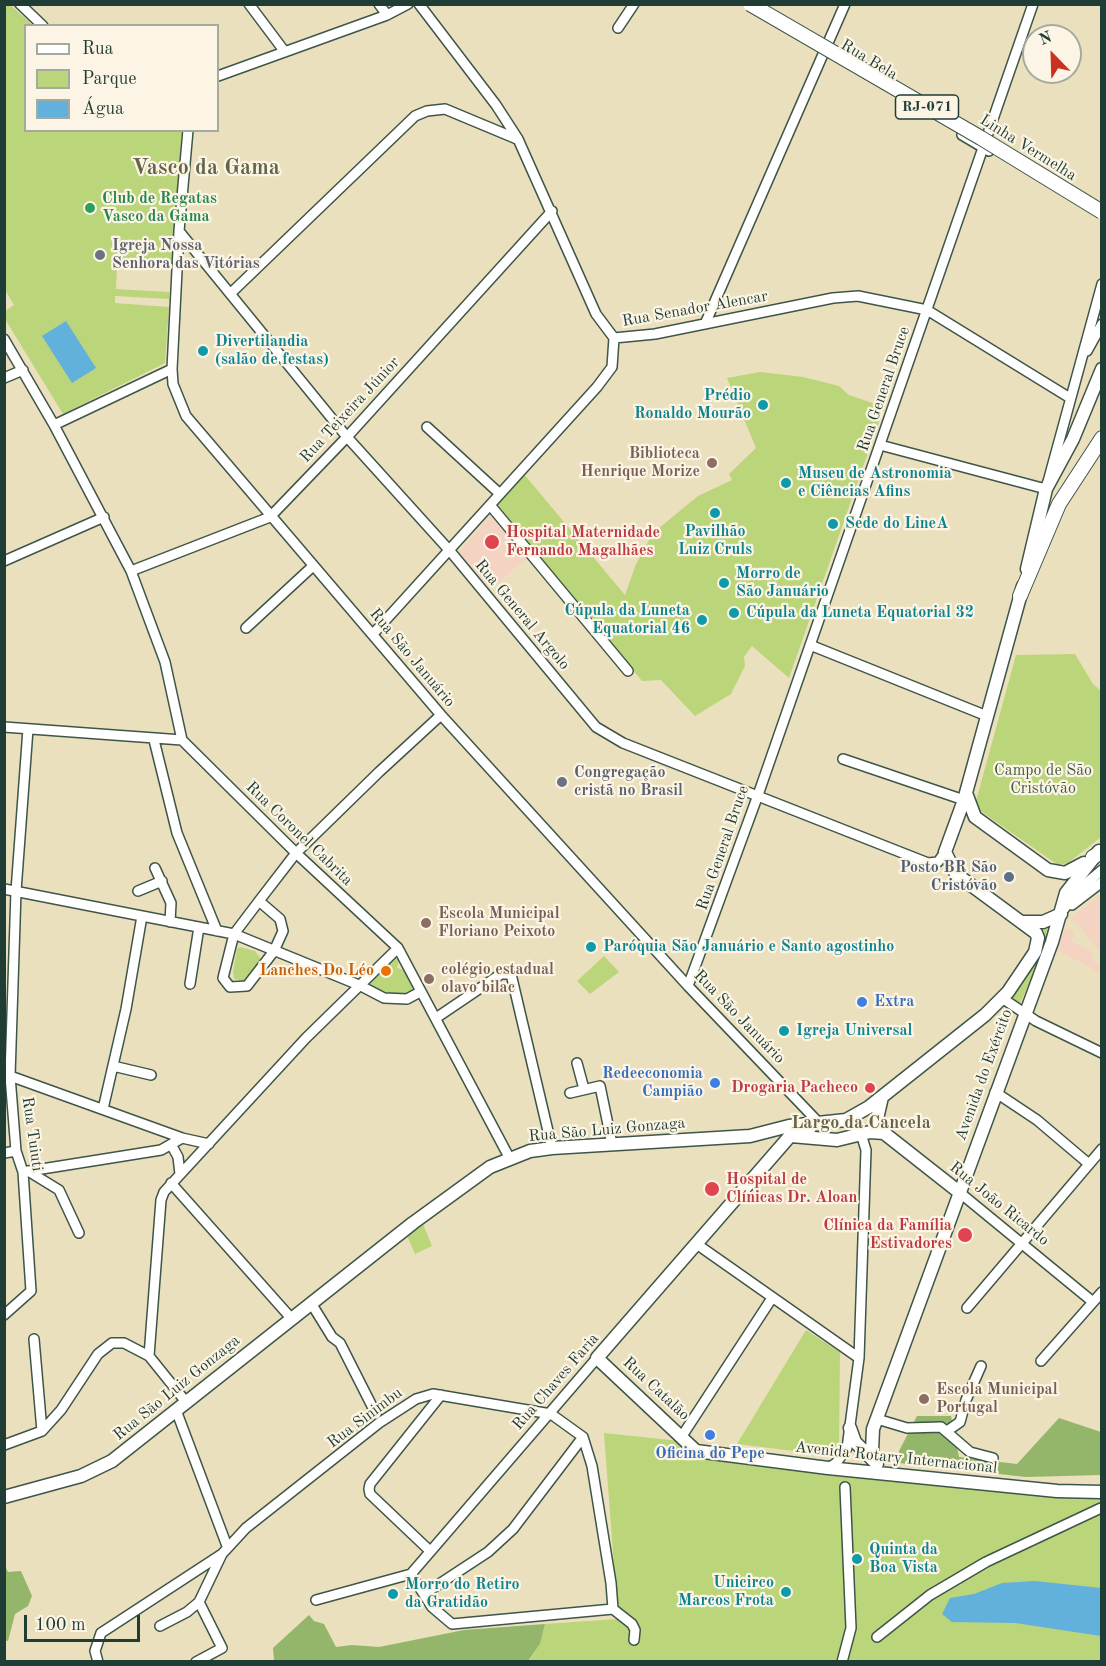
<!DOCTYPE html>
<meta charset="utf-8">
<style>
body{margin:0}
#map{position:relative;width:1106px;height:1666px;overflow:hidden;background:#ebe0bd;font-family:"Old Standard TT",serif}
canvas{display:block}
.frame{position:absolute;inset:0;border:6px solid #1f3d34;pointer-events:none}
.legend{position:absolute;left:24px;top:24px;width:195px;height:108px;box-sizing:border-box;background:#fcf5e5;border:2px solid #a4ab9e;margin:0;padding:8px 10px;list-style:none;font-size:18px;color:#1f3d34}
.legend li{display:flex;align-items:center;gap:12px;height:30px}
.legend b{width:30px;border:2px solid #a4ab9e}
.north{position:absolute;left:1022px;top:24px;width:60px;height:60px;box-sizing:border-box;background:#fcf5e5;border:2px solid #a4ab9e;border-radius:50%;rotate:337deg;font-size:16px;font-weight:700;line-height:24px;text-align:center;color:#1f3d34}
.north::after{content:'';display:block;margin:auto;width:21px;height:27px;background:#c8321e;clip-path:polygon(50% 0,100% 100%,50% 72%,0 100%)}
.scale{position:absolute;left:24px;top:1615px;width:116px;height:27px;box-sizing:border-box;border:3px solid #1f3d34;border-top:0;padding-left:8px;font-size:18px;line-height:21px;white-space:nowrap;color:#1f3d34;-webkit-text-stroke:4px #fcf5e5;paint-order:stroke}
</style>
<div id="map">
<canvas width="1106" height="1666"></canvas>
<div class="frame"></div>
<ul class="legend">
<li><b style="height:8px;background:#fff"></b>Rua</li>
<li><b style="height:16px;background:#bbd57a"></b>Parque</li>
<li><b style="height:16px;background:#61b1dc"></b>Água</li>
</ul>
<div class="north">N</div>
<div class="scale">100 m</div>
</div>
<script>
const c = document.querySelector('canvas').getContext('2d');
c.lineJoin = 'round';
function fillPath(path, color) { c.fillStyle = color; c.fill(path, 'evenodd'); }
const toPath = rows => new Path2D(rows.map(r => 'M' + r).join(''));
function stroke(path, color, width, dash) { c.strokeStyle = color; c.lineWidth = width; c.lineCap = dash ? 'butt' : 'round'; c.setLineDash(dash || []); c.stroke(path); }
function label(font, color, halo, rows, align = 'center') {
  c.font = font + ' "Old Standard TT",serif'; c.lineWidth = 4.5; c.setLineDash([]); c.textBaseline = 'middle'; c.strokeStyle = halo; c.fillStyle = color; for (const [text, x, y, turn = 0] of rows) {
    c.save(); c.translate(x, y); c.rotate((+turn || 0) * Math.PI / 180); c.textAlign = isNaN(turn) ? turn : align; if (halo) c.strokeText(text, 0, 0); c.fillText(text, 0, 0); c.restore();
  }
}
fillPath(toPath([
 [492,514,529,557,490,589,459,552],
 [1101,895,1101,952,1071,917],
 [1066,928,1075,932,1071,941,1091,950,1093,954,1091,960,1101,964,1101,974,1056,949]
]), '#f5d3c2');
fillPath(toPath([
 [9,4,33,25,26,26,26,130,182,131,171,269,117,267,116,289,169,292,169,299,115,296,115,303,169,307,165,363,63,414,5,319,5,311,14,305,5,290,4,5],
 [760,372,803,377,839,386,849,395,884,407,789,678,752,646,744,657,745,666,731,694,695,716,661,680,642,681,495,503,523,473,625,595,636,564,653,533,698,496,732,480,729,474,756,448,727,378],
 [1075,654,1093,684,1101,691,1101,837,1068,863,1058,865,979,810,976,801,1016,655],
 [1051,923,1045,946,1019,1006,1011,999,1043,946,1044,925],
 [240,947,255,951,261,959,250,978,245,981,234,979,233,972,237,949],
 [604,956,619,972,590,994,577,981],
 [394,958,399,960,397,968,405,970,411,979,413,992,398,997,375,992,370,983],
 [423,1224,432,1246,415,1254,405,1231],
 [806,1330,840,1352,839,1450,826,1455,737,1444],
 [604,1433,680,1441,690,1451,870,1477,1080,1499,1101,1498,1101,1661,528,1662,540,1644,545,1624,618,1619]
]), '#bbd57a');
fillPath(toPath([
 [917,1416,951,1416,959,1457,1017,1464,1059,1418,1101,1432,1101,1475,1026,1477,899,1463,899,1451],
 [4,1564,8,1572,21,1571,32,1596,28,1606,15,1614,8,1641,4,1640],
 [309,1615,314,1621,324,1624,336,1647,352,1645,379,1647,464,1630,545,1624,540,1644,528,1661,274,1661,273,1648]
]), '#94b66a');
fillPath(toPath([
 [66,321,96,368,72,383,42,336],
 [1035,1581,1101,1588,1101,1636,1015,1623,952,1622,942,1614,950,1598,974,1594,1002,1583]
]), '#61b1dc');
const minor = toPath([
 [20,4,43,26],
 [249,4,285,52],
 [379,4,387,15],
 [419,4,496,105,518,139,596,314,614,338],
 [618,28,634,4],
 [218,76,387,15,408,4],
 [188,130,179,231,172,369,173,384,186,416,441,715,688,986,820,1124],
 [962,135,989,151],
 [179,231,347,437,450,551,596,727,623,743,928,863,938,862,945,852],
 [231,293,415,116,427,111,445,109,517,139],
 [705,324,845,4],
 [614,338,655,334,833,298,858,296,927,310,1070,398],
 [4,339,54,425,131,571,165,662,182,740],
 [1087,351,1102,324],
 [4,378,23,370],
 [54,425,172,369],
 [427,427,500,494],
 [880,445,1046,489,1102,284],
 [490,505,628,671],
 [4,561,104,517],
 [131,571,270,517,347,437,552,211],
 [246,628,313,566],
 [373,634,597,387,612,367,614,338],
 [810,645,987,716],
 [4,727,182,740],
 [154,740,177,833,217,931],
 [182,740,296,853,398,948,510,1159],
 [843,759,964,800],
 [155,868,171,903,170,922],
 [4,889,234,934,359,985,384,998,407,999,420,992],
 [138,891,162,881],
 [259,901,280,919,283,931,274,951,247,986,230,987,223,978,234,934,259,901,296,853,379,772,441,715],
 [1072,905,1102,882],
 [1064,909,1078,890,1102,870],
 [190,984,199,927],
 [688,986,758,795,1033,4],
 [1002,998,1036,1021,1102,1053],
 [436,1018,501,974,511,974,552,1148],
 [577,1063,584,1089],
 [113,1066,151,1075],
 [10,1076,182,1138,209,1144],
 [995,1092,1037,1120,1089,1164],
 [570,1093,600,1086,612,1144],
 [103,1109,126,1009,142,916],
 [172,1146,178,1157,180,1174],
 [4,1153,16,1151],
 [28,1171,59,1190,79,1233],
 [23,1172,161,1150,182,1138],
 [171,1183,291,1318],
 [959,1192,1093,1302],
 [698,1245,859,1358],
 [311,1303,332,1337,340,1343,376,1414],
 [967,1308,1102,1149],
 [4,1315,31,1291,23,1172,16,1151,10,1076,16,891,28,729],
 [34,1339,42,1431],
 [1041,1361,1102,1292],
 [186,1402,149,1356,161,1200,164,1192,306,1038,398,948],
 [176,1410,227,1546],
 [877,1419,907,1428,941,1427,970,1452,993,1458],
 [947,1431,960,1422,966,1400,981,1366],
 [682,1436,772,1298],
 [4,1445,42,1431,61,1410,98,1354,112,1343,124,1343,149,1356],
 [828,1468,836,1463,847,1448,859,1358,866,1150,861,1134,846,1120],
 [430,1551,370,1494,369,1489,370,1484,441,1395],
 [411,1574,432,1607,452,1624,613,1609],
 [424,1594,488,1552,513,1529,583,1437],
 [316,1600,411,1574,597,1358],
 [613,1609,632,1624,635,1630,634,1640],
 [160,1626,187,1612,199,1602,222,1554,246,1528,379,1423,416,1399,433,1394,551,1414,583,1437,592,1466,611,1583,613,1609],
 [877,1637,930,1595,986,1562,1101,1508],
 [98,1662,95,1651,101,1633,222,1554],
 [196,1662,222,1648,199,1602],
 [842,1662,851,1628,845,1487]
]);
const major = toPath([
 [1027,569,1046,489,1073,439,1102,369],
 [966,793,975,817,1048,870,1065,873,1084,863],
 [1022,922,1043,922,1061,914],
 [882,1097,877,1119,884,1133,959,1192],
 [810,1128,790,1136,597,1358,696,1451,828,1468,1057,1491,1102,1492],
 [791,1136,837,1140,870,1132,884,1133],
 [850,1428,855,1442,877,1464],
 [876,1464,872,1451,873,1429,1052,942,1066,893,1099,851],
 [4,1497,81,1476,112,1461,413,1223,490,1167,530,1151,552,1148,750,1136,789,1126,846,1120,869,1107,985,1015,1008,992,1035,952,1038,938,1036,933,956,874,945,852,964,800,1023,586]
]);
const highway = toPath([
 [1020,596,1059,504,1102,438],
 [1093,857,1102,852]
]);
stroke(minor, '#3e5549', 12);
stroke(major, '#3e5549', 15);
stroke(highway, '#3e5549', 16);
stroke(minor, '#fff', 9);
stroke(major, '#fff', 12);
stroke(highway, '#fff', 14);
const highwayBridge = toPath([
 [750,4,981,138,1102,212]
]);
stroke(highwayBridge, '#3e5549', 16, []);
stroke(highwayBridge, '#fff', 14);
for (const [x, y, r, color] of [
 [90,208,6,"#2e9e5b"],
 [100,255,6,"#6b7280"],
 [203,351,6,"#0f9aa8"],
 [763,405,6,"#0f9aa8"],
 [712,463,6,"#8d6e63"],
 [786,483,6,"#0f9aa8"],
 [715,513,6,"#0f9aa8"],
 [833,524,6,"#0f9aa8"],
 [492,542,8,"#e0444e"],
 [724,583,6,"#0f9aa8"],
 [734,613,6,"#0f9aa8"],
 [702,620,6,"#0f9aa8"],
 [562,782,6,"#6b7280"],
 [1009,877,6,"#5c6f8a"],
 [426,923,6,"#8d6e63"],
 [591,947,6,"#0f9aa8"],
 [386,971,6,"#e8710a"],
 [429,979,6,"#8d6e63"],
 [862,1002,6,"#3f7fe0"],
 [784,1031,6,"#0f9aa8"],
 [715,1083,6,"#3f7fe0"],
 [870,1088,6,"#e0444e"],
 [712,1189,8,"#e0444e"],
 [965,1235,8,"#e0444e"],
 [924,1399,6,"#8d6e63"],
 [710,1435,6,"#3f7fe0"],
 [857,1559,6,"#0f9aa8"],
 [786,1592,6,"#0f9aa8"],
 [393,1594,6,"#0f9aa8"]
]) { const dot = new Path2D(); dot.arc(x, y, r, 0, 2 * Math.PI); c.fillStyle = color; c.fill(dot); stroke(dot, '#fcf5e5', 2); }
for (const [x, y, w] of [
 [927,107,63]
]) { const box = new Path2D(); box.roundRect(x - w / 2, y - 12, w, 24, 4.5); c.fillStyle = '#fcf5e5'; c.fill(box); stroke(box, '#1f3d34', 1.5); }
label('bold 15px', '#1f3d34', null, [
 ["RJ-071",927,107]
]);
label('16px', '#1f3d34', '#fcf5e5', [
 ["Rua Bela",869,60,31],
 ["Linha Vermelha",1028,148,32],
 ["Rua Senador Alencar",695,309,-10],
 ["Rua General Bruce",884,389,-71],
 ["Rua Teixeira Júnior",350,410,-47],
 ["Rua General Argolo",522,615,50],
 ["Rua São Januário",412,658,50],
 ["Rua Coronel Cabrita",299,834,44],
 ["Rua General Bruce",723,848,-71],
 ["Rua São Januário",739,1017,46],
 ["Avenida do Exército",984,1075,-70],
 ["Rua São Luiz Gonzaga",607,1130,-5],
 ["Rua Tuiuti",32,1134,82],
 ["Rua João Ricardo",999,1204,39],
 ["Rua Chaves Faria",556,1382,-49],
 ["Rua São Luiz Gonzaga",177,1388,-39],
 ["Rua Catalão",656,1389,43],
 ["Rua Sinimbu",365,1418,-37],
 ["Avenida Rotary Internacional",896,1458,6]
]);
label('bold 16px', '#27864d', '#fcf5e5', [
 ["Club de Regatas",102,199],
 ["Vasco da Gama",102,217]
], 'left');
label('bold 16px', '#5b616d', '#fcf5e5', [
 ["Igreja Nossa",112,246],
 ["Senhora das Vitórias",112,264],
 ["Congregação",574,773],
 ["cristã no Brasil",574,791]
], 'left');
label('bold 16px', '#0d838f', '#fcf5e5', [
 ["Divertilandia",215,342],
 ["(salão de festas)",215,360],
 ["Prédio",751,396,"right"],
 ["Ronaldo Mourão",751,414,"right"],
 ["Museu de Astronomia",798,474],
 ["e Ciências Afins",798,492],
 ["Sede do LineA",845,524],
 ["Pavilhão",715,532,"center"],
 ["Luiz Cruls",715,550,"center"],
 ["Morro de",736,574],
 ["São Januário",736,592],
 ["Cúpula da Luneta",690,611,"right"],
 ["Equatorial 46",690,629,"right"],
 ["Cúpula da Luneta Equatorial 32",746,613],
 ["Paróquia São Januário e Santo agostinho",603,947],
 ["Igreja Universal",796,1031],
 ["Quinta da",869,1550],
 ["Boa Vista",869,1568],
 ["Unicirco",774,1583,"right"],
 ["Marcos Frota",774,1601,"right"],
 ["Morro do Retiro",405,1585],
 ["da Gratidão",405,1603]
], 'left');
label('bold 16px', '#785e54', '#fcf5e5', [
 ["Biblioteca",700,454,"right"],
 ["Henrique Morize",700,472,"right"],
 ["Escola Municipal",438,914],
 ["Floriano Peixoto",438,932],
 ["colégio estadual",441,970],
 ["olavo bilac",441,988],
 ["Escola Municipal",936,1390],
 ["Portugal",936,1408]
], 'left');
label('bold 16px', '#be3a42', '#fcf5e5', [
 ["Hospital Maternidade",506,533],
 ["Fernando Magalhães",506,551],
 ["Drogaria Pacheco",858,1088,"right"],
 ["Hospital de",726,1180],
 ["Clínicas Dr. Aloan",726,1198],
 ["Clínica da Família",952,1226,"right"],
 ["Estivadores",952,1244,"right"]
], 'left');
label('16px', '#3e5b42', '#fcf5e5', [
 ["Campo de São",1043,771],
 ["Cristóvão",1043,789]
]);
label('bold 16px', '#4e5e75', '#fcf5e5', [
 ["Posto BR São",997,868],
 ["Cristóvão",997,886]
], 'right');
label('bold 16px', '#c56008', '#fcf5e5', [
 ["Lanches Do Léo",374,971]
], 'right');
label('bold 16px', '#366cbe', '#fcf5e5', [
 ["Extra",874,1002],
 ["Redeeconomia",703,1074,"right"],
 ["Campião",703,1092,"right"],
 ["Oficina do Pepe",710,1454,"center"]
], 'left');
label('bold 18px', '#636549', '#fcf5e5', [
 ["Largo da Cancela",861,1123]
]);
label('bold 22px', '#636549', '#fcf5e5', [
 ["Vasco da Gama",206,168]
]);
</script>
